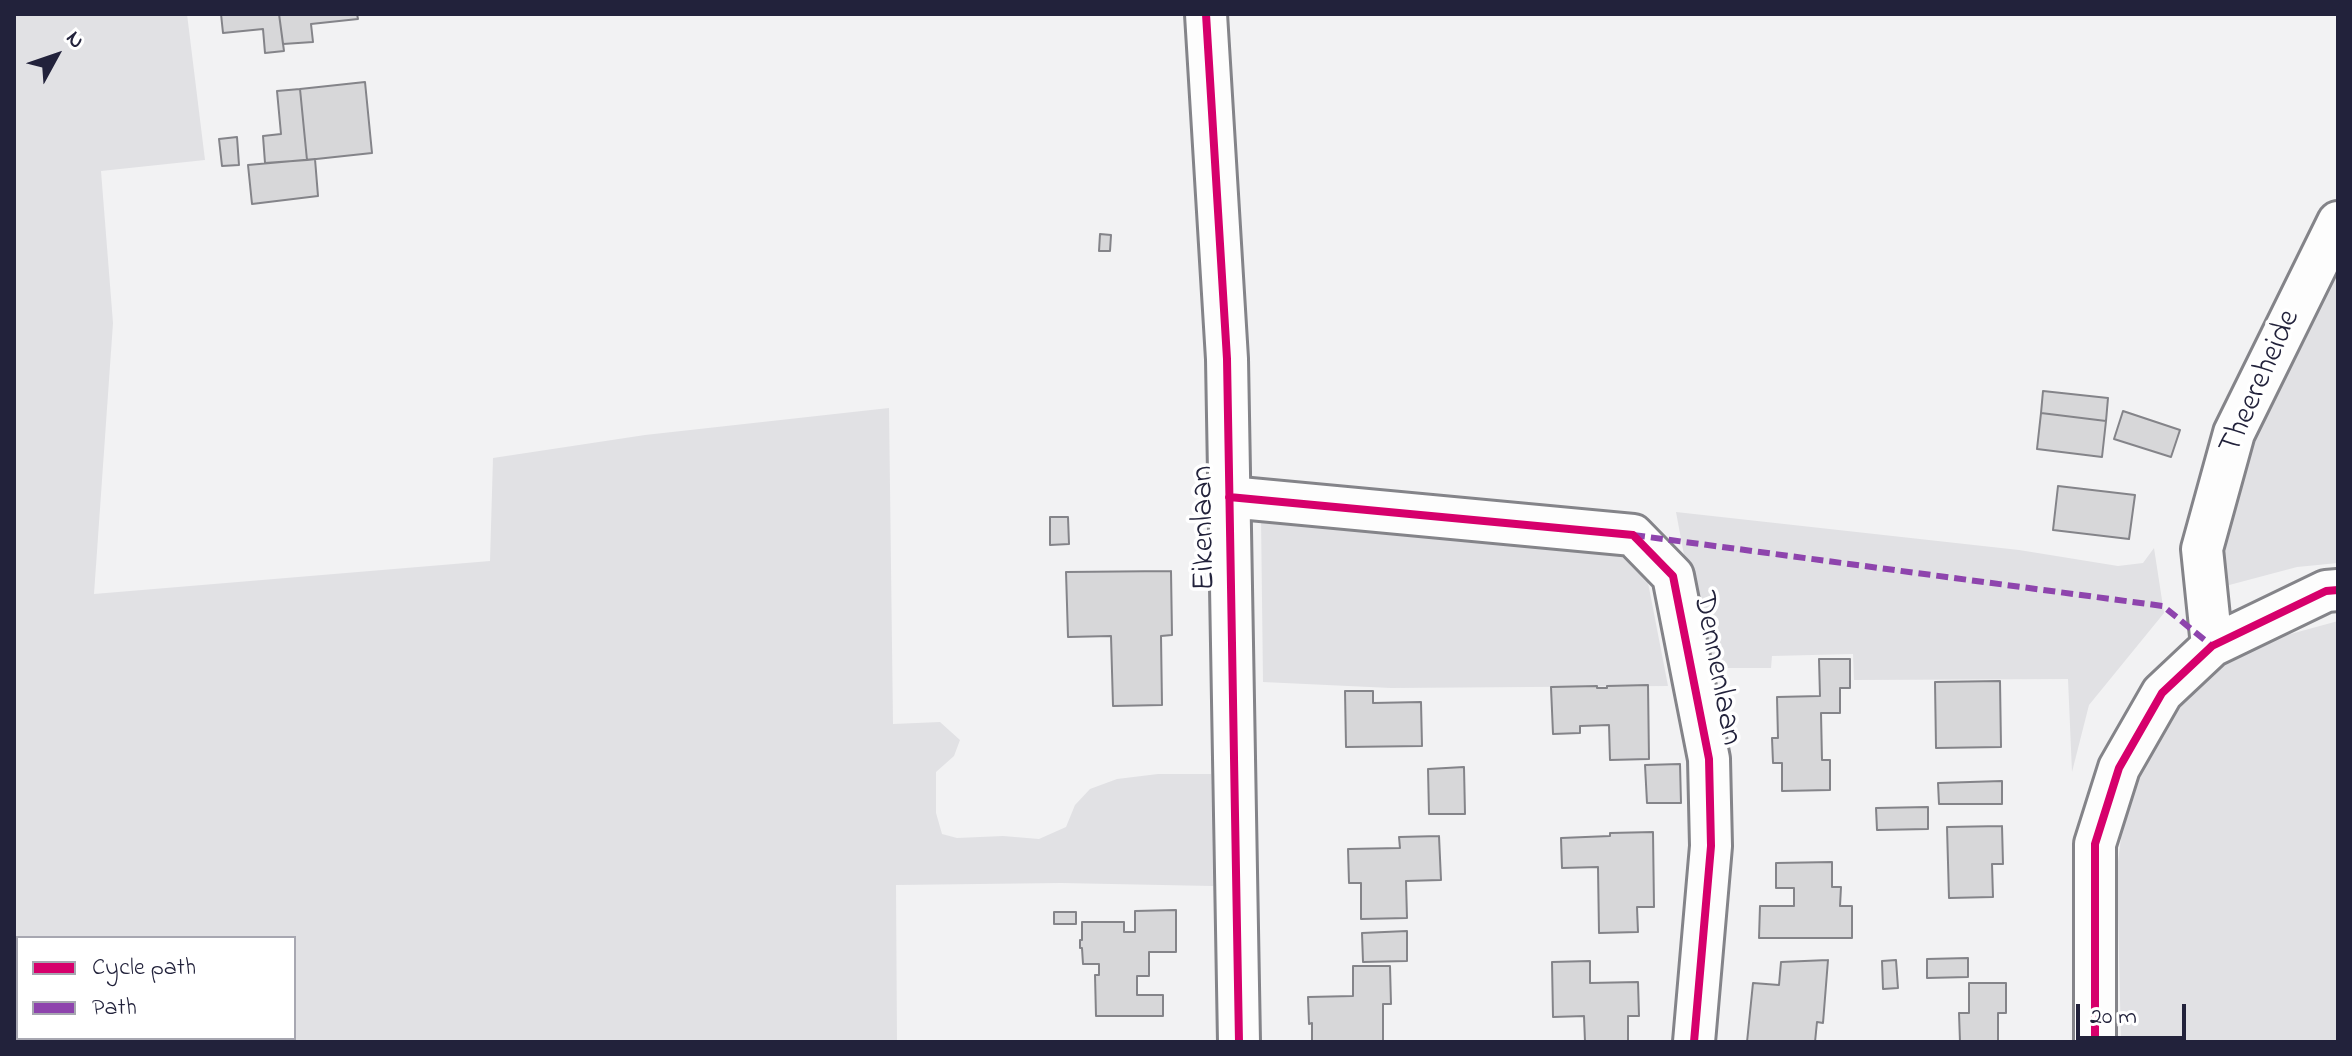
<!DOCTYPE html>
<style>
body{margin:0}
#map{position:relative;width:2352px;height:1056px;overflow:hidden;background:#f2f2f3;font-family:"Indie Flower",sans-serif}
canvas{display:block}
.frame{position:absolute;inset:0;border:16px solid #22223b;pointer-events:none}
.legend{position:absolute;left:16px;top:936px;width:280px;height:104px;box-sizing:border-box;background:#fff;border:2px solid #a7a7b1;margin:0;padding:10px 14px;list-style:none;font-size:24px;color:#22223b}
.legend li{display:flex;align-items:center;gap:16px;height:40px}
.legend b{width:40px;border:2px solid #a7a7b1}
.north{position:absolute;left:16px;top:16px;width:80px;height:80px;-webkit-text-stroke:6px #fff;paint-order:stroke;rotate:50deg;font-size:22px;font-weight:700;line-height:32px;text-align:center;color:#22223b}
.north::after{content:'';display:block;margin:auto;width:28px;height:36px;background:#22223b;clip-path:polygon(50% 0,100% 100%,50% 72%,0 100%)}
.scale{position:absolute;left:2076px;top:1004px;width:110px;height:36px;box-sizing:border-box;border:4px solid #22223b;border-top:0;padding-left:10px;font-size:24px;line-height:28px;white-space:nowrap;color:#22223b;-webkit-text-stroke:6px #fff;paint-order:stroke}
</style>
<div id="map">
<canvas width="2352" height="1056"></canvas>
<div class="frame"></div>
<ul class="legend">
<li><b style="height:10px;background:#d6006c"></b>Cycle path</li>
<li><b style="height:10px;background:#8e44ad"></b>Path</li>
</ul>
<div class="north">N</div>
<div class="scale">20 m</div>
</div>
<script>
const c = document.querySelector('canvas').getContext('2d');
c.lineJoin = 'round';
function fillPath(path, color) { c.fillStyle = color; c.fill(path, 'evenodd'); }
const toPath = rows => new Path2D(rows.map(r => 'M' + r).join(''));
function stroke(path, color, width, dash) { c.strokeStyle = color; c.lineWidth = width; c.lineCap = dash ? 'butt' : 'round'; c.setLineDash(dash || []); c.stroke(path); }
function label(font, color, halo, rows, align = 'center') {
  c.font = font + ' "Indie Flower",sans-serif'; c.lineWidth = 7; c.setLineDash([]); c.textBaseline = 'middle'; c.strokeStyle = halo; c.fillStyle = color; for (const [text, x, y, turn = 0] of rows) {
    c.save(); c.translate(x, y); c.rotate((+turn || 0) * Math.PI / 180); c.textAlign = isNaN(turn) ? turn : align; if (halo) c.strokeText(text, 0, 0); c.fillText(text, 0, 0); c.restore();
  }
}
fillPath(toPath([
 [14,14,187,14,205,160,101,171,113,323,94,594,490,561,493,458,645,435,889,408,893,724,940,722,960,740,954,756,936,772,936,813,942,834,957,838,1003,836,1039,839,1066,827,1075,805,1090,789,1117,779,1158,774,1211,774,1213,886,1061,883,896,885,897,1042,14,1042],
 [18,938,294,938,294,1038,18,1038],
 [2338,243,2338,563,2297,567,2218,588,2204,526],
 [1676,512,2019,550,2118,566,2143,563,2154,548,2164,613,2089,705,2072,772,2068,679,1854,680,1853,654,1772,656,1771,668,1705,668],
 [1261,517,1628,555,1645,567,1668,686,1391,688,1263,682],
 [2338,621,2338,1042,2121,1042,2117,870,2124,813,2150,750,2183,698,2219,665,2265,641]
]), '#e1e1e4');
const building = toPath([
 [221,14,279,14,284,51,265,53,263,29,223,33,221,14],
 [279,14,357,14,358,19,311,24,313,42,283,44,279,14],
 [365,82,372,153,307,160,300,89,365,82],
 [300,89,307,160,265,163,263,136,281,134,277,91,300,89],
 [237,137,239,165,222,166,219,139,237,137],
 [315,159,318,196,252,204,248,165,315,159],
 [1100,234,1111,235,1110,251,1099,251,1100,234],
 [2043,391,2108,398,2106,421,2041,413,2043,391],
 [2123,411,2180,430,2171,457,2114,439,2123,411],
 [2041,413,2106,421,2102,457,2037,449,2041,413],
 [2058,486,2135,495,2129,539,2053,530,2058,486],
 [1050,517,1068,517,1069,544,1050,545,1050,517],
 [1171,571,1172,635,1161,636,1162,705,1113,706,1111,636,1068,637,1066,572,1171,571],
 [1819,659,1850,659,1850,688,1840,688,1840,713,1821,713,1822,760,1830,760,1830,790,1782,791,1782,763,1773,763,1772,738,1778,738,1777,697,1820,696,1819,659],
 [2000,681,2001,747,1936,748,1935,682,2000,681],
 [1648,685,1649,759,1610,760,1609,725,1580,726,1580,733,1553,734,1551,687,1597,686,1597,688,1607,688,1607,686,1648,685],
 [1345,691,1373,691,1373,703,1421,702,1422,746,1346,747,1345,691],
 [1680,764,1681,803,1647,803,1645,765,1680,764],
 [1464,767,1465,814,1429,814,1428,769,1464,767],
 [2002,781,2002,804,1939,804,1938,783,2002,781],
 [1928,807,1928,829,1877,830,1876,808,1928,807],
 [2002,826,2003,864,1992,864,1993,897,1949,898,1947,827,2002,826],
 [1653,832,1654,907,1637,907,1638,932,1599,933,1598,867,1562,868,1561,838,1610,836,1610,833,1653,832],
 [1439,836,1441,880,1406,881,1407,918,1361,919,1361,883,1349,883,1348,849,1400,848,1399,837,1439,836],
 [1832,862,1832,887,1841,887,1840,906,1852,906,1852,938,1759,938,1760,906,1794,906,1794,888,1776,888,1776,863,1832,862],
 [1176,910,1176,952,1149,952,1149,976,1137,976,1137,995,1163,995,1163,1016,1096,1016,1095,975,1099,975,1099,964,1083,964,1082,948,1080,948,1080,940,1082,940,1082,922,1124,922,1124,932,1135,932,1135,911,1176,910],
 [1054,912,1076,912,1076,924,1054,924,1054,912],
 [1407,931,1407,961,1363,962,1362,933,1407,931],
 [1968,958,1968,977,1927,978,1927,959,1968,958],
 [1828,960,1823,1023,1817,1022,1815,1042,1747,1042,1753,983,1779,985,1781,962,1828,960],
 [1896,960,1898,988,1883,989,1882,961,1896,960],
 [1590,961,1590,983,1638,982,1639,1016,1628,1016,1628,1042,1585,1042,1584,1016,1553,1017,1552,962,1590,961],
 [1353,966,1390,966,1391,1004,1383,1004,1383,1042,1312,1042,1312,1023,1309,1024,1308,997,1353,996,1353,966],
 [1969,983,2006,983,2006,1013,1998,1013,1998,1042,1960,1042,1959,1013,1969,1013,1969,983]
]);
fillPath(building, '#d7d7d9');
stroke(building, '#848489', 2);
const minor = toPath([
 [1206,14,1227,359,1239,1042],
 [1229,497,1633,535,1673,576,1709,759,1711,846,1694,1042],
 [2212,646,2202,549,2234,433,2338,222],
 [2095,1042,2095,844,2119,768,2162,693,2212,646,2326,591,2338,590]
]);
stroke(minor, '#848489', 46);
stroke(minor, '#fdfdfd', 40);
stroke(toPath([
 [1633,535,2163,606,2212,646]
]), '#8e44ad', 6, [12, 6]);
stroke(toPath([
 [1206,14,1227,359,1239,1042],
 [1229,497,1633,535,1673,576,1709,759,1711,846,1694,1042],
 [2095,1042,2095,844,2119,768,2162,693,2212,646,2326,591,2338,590]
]), '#d6006c', 8);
label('32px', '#22223b', '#fff', [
 ["Theereheide",2262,383,-66],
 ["Eikenlaan",1206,528,-91],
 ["Dennenlaan",1715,669,79]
]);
</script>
